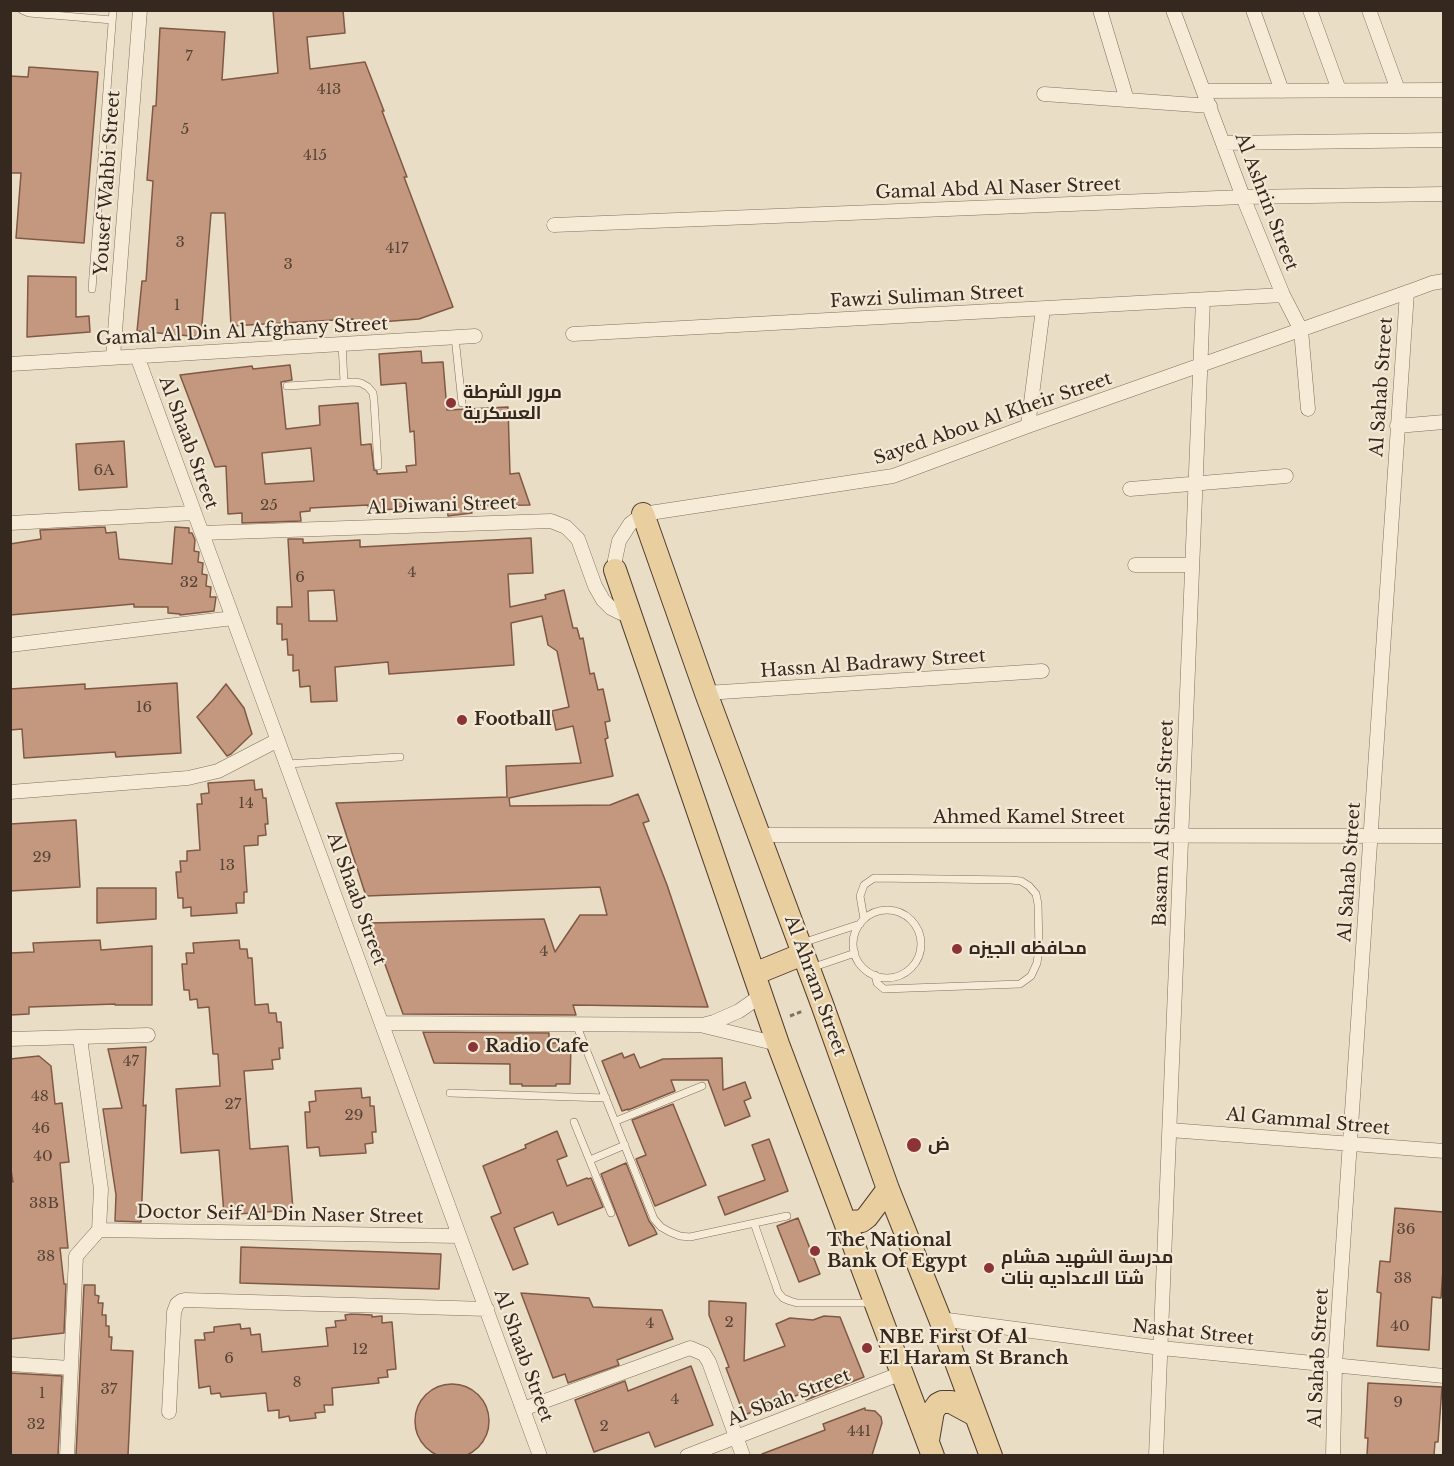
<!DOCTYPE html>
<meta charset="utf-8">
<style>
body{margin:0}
#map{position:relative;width:1454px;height:1466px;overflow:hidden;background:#eaddc5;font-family:"Libre Baskerville",serif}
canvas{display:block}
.frame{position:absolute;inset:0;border:12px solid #34281f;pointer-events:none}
</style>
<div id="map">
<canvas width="1454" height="1466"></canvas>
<div class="frame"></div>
</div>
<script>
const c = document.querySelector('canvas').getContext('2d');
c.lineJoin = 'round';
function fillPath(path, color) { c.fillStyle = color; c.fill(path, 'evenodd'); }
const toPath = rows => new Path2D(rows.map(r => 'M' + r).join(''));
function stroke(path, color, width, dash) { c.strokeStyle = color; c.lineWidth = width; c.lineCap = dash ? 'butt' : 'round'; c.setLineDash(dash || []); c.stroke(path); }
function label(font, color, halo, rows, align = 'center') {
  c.font = font + ' "Libre Baskerville",Cairo,serif'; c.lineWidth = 4.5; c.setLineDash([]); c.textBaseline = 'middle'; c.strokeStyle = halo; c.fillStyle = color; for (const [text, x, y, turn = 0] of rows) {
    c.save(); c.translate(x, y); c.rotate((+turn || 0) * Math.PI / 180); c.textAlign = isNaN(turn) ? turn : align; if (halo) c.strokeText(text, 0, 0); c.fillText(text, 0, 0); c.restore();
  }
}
const building = toPath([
 [273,10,343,10,345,33,307,37,310,69,365,62,384,111,382,111,407,177,404,177,453,307,419,319,354,324,353,319,231,326,225,213,211,213,201,337,137,331,142,281,146,281,153,181,147,180,153,106,156,106,160,28,225,32,222,80,278,73,273,10],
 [29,67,98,72,84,243,16,238,21,173,10,173,10,76,28,77,29,67],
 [28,276,76,277,76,317,89,316,90,332,27,337,28,276],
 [421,351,422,363,443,362,447,410,508,407,510,474,519,473,530,505,470,506,472,513,448,516,447,503,395,507,395,509,369,511,368,505,310,508,310,511,300,512,301,521,242,523,242,513,228,514,226,466,215,467,180,375,252,366,253,369,290,365,292,380,281,382,286,429,320,425,319,406,358,403,361,445,371,444,374,470,377,471,377,474,407,472,406,466,416,465,414,431,410,432,406,383,381,385,379,354,421,351],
 [311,448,314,481,265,484,262,453,311,448],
 [124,441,127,487,79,490,76,444,124,441],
 [105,527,106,533,116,532,119,559,172,564,175,527,189,528,189,533,192,533,195,540,194,551,199,552,198,562,203,563,202,574,207,575,206,586,211,587,210,597,216,597,214,611,180,615,180,614,168,613,168,607,134,607,134,604,10,615,10,544,41,539,40,530,105,527],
 [531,538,533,573,508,574,510,607,546,599,545,595,564,590,573,628,577,628,580,639,583,638,590,674,594,673,598,690,603,689,610,721,605,722,608,738,605,739,613,776,509,798,510,806,610,805,638,794,649,821,643,823,667,885,708,1007,573,1005,576,1015,403,1014,370,923,544,919,555,952,580,915,607,915,600,887,366,896,336,803,507,797,506,766,581,763,573,726,556,730,552,711,569,707,557,651,548,645,542,616,511,623,514,665,389,674,388,662,335,667,337,701,311,702,310,686,300,687,299,670,293,671,293,655,288,655,287,639,282,640,282,624,277,624,277,607,292,607,288,539,303,539,303,543,360,540,360,547,531,538],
 [334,590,337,621,309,621,308,591,334,590],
 [177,683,181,753,116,757,115,752,24,758,22,729,10,730,10,689,85,684,85,689,177,683],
 [226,684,244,708,252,734,231,754,227,756,197,717,213,700,226,684],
 [254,780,255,790,262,789,263,798,266,798,268,824,265,824,266,835,258,836,258,845,244,846,247,892,244,892,244,903,236,903,237,913,191,916,191,907,183,908,183,898,178,898,176,872,181,872,180,861,187,861,187,851,200,850,197,804,202,804,201,794,209,793,208,783,254,780],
 [76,820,80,887,10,891,10,824,76,820],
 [97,888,156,888,156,919,97,923,97,888],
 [100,940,101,950,152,946,152,1005,115,1005,115,1004,29,1007,29,1014,10,1015,10,953,34,952,33,943,100,940],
 [239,940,240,949,247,949,248,958,252,958,255,1005,268,1004,269,1013,276,1013,277,1022,281,1022,283,1048,279,1048,280,1059,272,1060,273,1069,244,1071,250,1149,288,1146,293,1210,224,1215,219,1150,181,1153,176,1089,220,1086,218,1054,213,1054,209,1007,198,1008,197,999,190,1000,189,990,184,990,182,964,187,964,186,953,194,953,193,943,239,940],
 [423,1032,549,1033,549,1043,571,1043,570,1084,556,1084,556,1086,522,1086,522,1084,510,1084,510,1064,434,1063,423,1032],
 [146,1047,143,1106,146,1105,141,1222,115,1221,116,1195,103,1109,122,1108,108,1049,146,1047],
 [622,1053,624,1058,634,1054,640,1068,663,1059,722,1058,723,1090,745,1082,751,1098,744,1101,750,1116,725,1126,708,1080,671,1080,675,1091,628,1110,628,1109,622,1111,602,1061,622,1053],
 [39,1056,51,1066,55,1104,62,1103,69,1162,60,1163,68,1248,60,1248,64,1284,66,1284,64,1333,10,1339,10,1182,13,1182,10,1164,10,1059,39,1056],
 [361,1088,362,1098,370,1097,370,1106,374,1106,376,1132,372,1132,373,1143,365,1144,366,1153,320,1156,319,1147,307,1148,305,1112,310,1112,309,1102,316,1101,315,1091,361,1088],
 [673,1104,706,1185,655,1206,636,1159,646,1155,632,1120,673,1104],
 [557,1131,567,1156,557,1160,567,1186,587,1178,588,1179,591,1178,603,1207,558,1225,553,1212,514,1228,528,1264,513,1270,491,1217,501,1213,483,1166,526,1148,525,1145,557,1131],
 [769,1139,788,1191,725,1215,718,1197,765,1180,752,1145,769,1139],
 [626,1163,649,1221,654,1228,657,1234,629,1246,601,1174,626,1163],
 [1395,1208,1443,1212,1443,1269,1441,1298,1432,1297,1429,1350,1377,1346,1381,1293,1377,1292,1380,1261,1390,1262,1395,1208],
 [798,1218,820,1274,799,1282,777,1226,798,1218],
 [241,1247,441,1254,439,1289,240,1283,241,1247],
 [84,1285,95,1285,95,1295,99,1296,98,1303,103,1303,102,1315,106,1315,106,1326,109,1326,109,1337,112,1337,111,1350,133,1351,128,1455,76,1455,84,1285],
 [521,1293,589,1298,593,1307,662,1310,673,1339,617,1360,619,1365,568,1383,565,1374,553,1378,521,1293],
 [709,1301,746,1303,744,1361,785,1346,776,1324,790,1318,813,1320,824,1316,840,1317,864,1377,806,1400,803,1393,744,1415,726,1368,729,1367,709,1315,709,1301],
 [352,1314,372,1315,372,1317,382,1316,382,1323,392,1322,396,1369,387,1370,388,1377,378,1378,379,1383,332,1388,333,1405,324,1405,325,1412,315,1413,316,1418,290,1421,289,1416,279,1418,279,1410,268,1411,266,1393,221,1397,220,1393,211,1394,210,1386,199,1388,195,1340,205,1340,204,1333,214,1332,214,1327,240,1324,241,1329,250,1328,251,1335,260,1334,262,1352,328,1346,326,1328,336,1327,335,1321,346,1320,345,1315,352,1314],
 [691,1366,713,1425,655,1447,649,1432,594,1452,575,1400,625,1381,628,1391,691,1366],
 [10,1373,62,1376,58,1455,10,1455,10,1373],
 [1368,1383,1442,1387,1438,1442,1435,1442,1434,1455,1367,1455,1368,1438,1365,1438,1368,1383],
 '415 1421a37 37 0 1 1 74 0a37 37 0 1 1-74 0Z',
 [865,1408,865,1410,875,1411,881,1417,882,1423,872,1455,762,1455,762,1454,825,1430,823,1424,865,1408]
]);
fillPath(building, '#c4987f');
stroke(building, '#7f5945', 1.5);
const service = toPath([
 [22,10,29,13,112,20],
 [92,289,113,10],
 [455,337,462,403],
 [342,344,344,382],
 [287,386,354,382,361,383,368,387,373,393,374,401,378,466],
 [287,764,400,757],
 '853 944a34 34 0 1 1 68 0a34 34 0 1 1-68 0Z',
 [864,919,860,896,864,885,874,878,1011,880,1021,881,1029,886,1036,894,1038,904,1039,949,1037,963,1031,976,1020,984,884,989,877,983,875,975],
 [802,943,860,924],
 [811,968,855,953],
 [576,1024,654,1219,661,1227,670,1232,680,1236,690,1237,787,1216],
 [450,1093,606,1098],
 [616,1121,702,1086],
 [574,1122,611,1213],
 [590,1160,625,1145],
 [754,1223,776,1286,778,1292,783,1298,790,1301,797,1303,870,1303]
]);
const minor = toPath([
 [1100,10,1127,100],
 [1173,10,1243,197,1283,295,1301,330,1308,409],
 [1253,10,1282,91],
 [1310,10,1339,90],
 [1369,10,1398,90],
 [1204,91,1444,90],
 [1044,94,1210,106],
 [1223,143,1444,140],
 [554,225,1243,197,1444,194],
 [573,334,1283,295],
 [137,356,540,1456],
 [113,357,140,10],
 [10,364,475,336],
 [1028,426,1043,309],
 [1397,426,1444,422],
 [1130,489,1286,476],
 [10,523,194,513],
 [202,533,551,521,566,527,578,539,595,586,603,600,611,608,621,613,631,615],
 [1135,565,1192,565],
 [615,570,615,560,619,541,630,524,643,514,893,476,1028,426,1416,289,1432,283,1444,281],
 [10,645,233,618],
 [706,693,1042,671],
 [10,792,188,778,218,771,278,740],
 [759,835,1444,836],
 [382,1023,700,1025,778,1044],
 [702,1025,714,1022,739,1011,762,995],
 [10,1039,148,1035],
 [1170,1130,1444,1151],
 [99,1230,459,1236],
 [940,1319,1161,1348,1444,1376],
 [10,1364,70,1368],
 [523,1409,690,1348,704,1354,709,1362,743,1456],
 [169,1412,174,1312,177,1304,181,1301,185,1300,487,1309],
 [67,1456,76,1256,99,1230,101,1189,80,1038],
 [687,1456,902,1373],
 [1156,1456,1203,300],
 [1333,1456,1335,1365,1407,292]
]);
const primary = toPath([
 [643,514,706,693,822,1004,888,1189,940,1319,991,1456],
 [615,570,778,1044,933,1456],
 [754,974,803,954],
 [845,1220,850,1222,862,1221,867,1217,888,1189],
 [928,1440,933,1411,938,1404,942,1402,951,1402,975,1415]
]);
stroke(service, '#836f5d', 8);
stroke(minor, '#836f5d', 15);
stroke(primary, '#513e31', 24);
stroke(toPath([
 [790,1016,803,1011]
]), '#836f5d', 3, [4.5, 3]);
stroke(service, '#f5ebd7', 7);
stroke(minor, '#f5ebd7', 14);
stroke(primary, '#e9cfa0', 22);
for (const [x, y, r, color] of [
 [451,403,6,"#8c3338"],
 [462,720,6,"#8c3338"],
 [957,949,6,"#8c3338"],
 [473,1047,6,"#8c3338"],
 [914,1145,8,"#8c3338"],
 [815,1251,6,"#8c3338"],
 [989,1268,6,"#8c3338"],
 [867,1348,6,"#8c3338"]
]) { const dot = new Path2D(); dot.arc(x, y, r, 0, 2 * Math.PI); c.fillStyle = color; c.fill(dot); stroke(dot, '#f2e8d4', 2); }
label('15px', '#584437', null, [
 ["7",189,57],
 ["413",329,90],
 ["5",185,130],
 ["415",315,156],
 ["3",180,243],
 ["417",397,249],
 ["3",288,265],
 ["1",177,306],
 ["6A",104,471],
 ["25",269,506],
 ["4",412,573],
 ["6",300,578],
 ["32",189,583],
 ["16",144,708],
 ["14",246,804],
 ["29",42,858],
 ["13",227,866],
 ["4",544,952],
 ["47",131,1062],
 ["48",40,1097],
 ["27",233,1105],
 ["29",354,1116],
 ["46",41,1129],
 ["40",43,1157],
 ["38B",44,1204],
 ["36",1406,1230],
 ["38",46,1257],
 ["38",1403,1279],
 ["2",729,1323],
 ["4",650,1324],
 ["40",1400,1327],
 ["12",360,1350],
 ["6",229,1359],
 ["8",297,1383],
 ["37",109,1390],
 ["1",42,1394],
 ["4",675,1400],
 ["9",1398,1403],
 ["32",36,1425],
 ["2",604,1427],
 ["441",859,1432]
]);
label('18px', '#34281f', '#f2e8d4', [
 ["Yousef Wahbi Street",108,183,-86],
 ["Gamal Abd Al Naser Street",998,189,-2],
 ["Al Ashrin Street",1266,202,69],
 ["Fawzi Suliman Street",927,297,-3],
 ["Gamal Al Din Al Afghany Street",242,332,-3],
 ["Al Sahab Street",1382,387,-86],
 ["Sayed Abou Al Kheir Street",993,419,-19],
 ["Al Shaab Street",188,443,70],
 ["Al Diwani Street",442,506,-2],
 ["Hassn Al Badrawy Street",873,664,-4],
 ["Ahmed Kamel Street",1029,818],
 ["Basam Al Sherif Street",1164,823,-88],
 ["Al Sahab Street",1350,872,-86],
 ["Al Shaab Street",356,899,70],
 ["Al Ahram Street",815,986,70],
 ["Al Gammal Street",1308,1122,5],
 ["Doctor Seif Al Din Naser Street",280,1215,1],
 ["Nashat Street",1193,1333,6],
 ["Al Shaab Street",523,1356,70],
 ["Al Sahab Street",1319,1358,-87],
 ["Al Sbah Street",789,1398,-21]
]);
label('bold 18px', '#34281f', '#f2e8d4', [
 ["مرور الشرطة",463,393],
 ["العسكرية",463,414],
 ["Football",474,720],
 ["محافظه الجيزه",969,949],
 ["Radio Cafe",485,1047],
 ["ض",928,1145],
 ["The National",827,1241],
 ["Bank Of Egypt",827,1262],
 ["مدرسة الشهيد هشام",1001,1258],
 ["شتا الاعداديه بنات",1001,1279],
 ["NBE First Of Al",879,1338],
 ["El Haram St Branch",879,1359]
], 'left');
</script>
